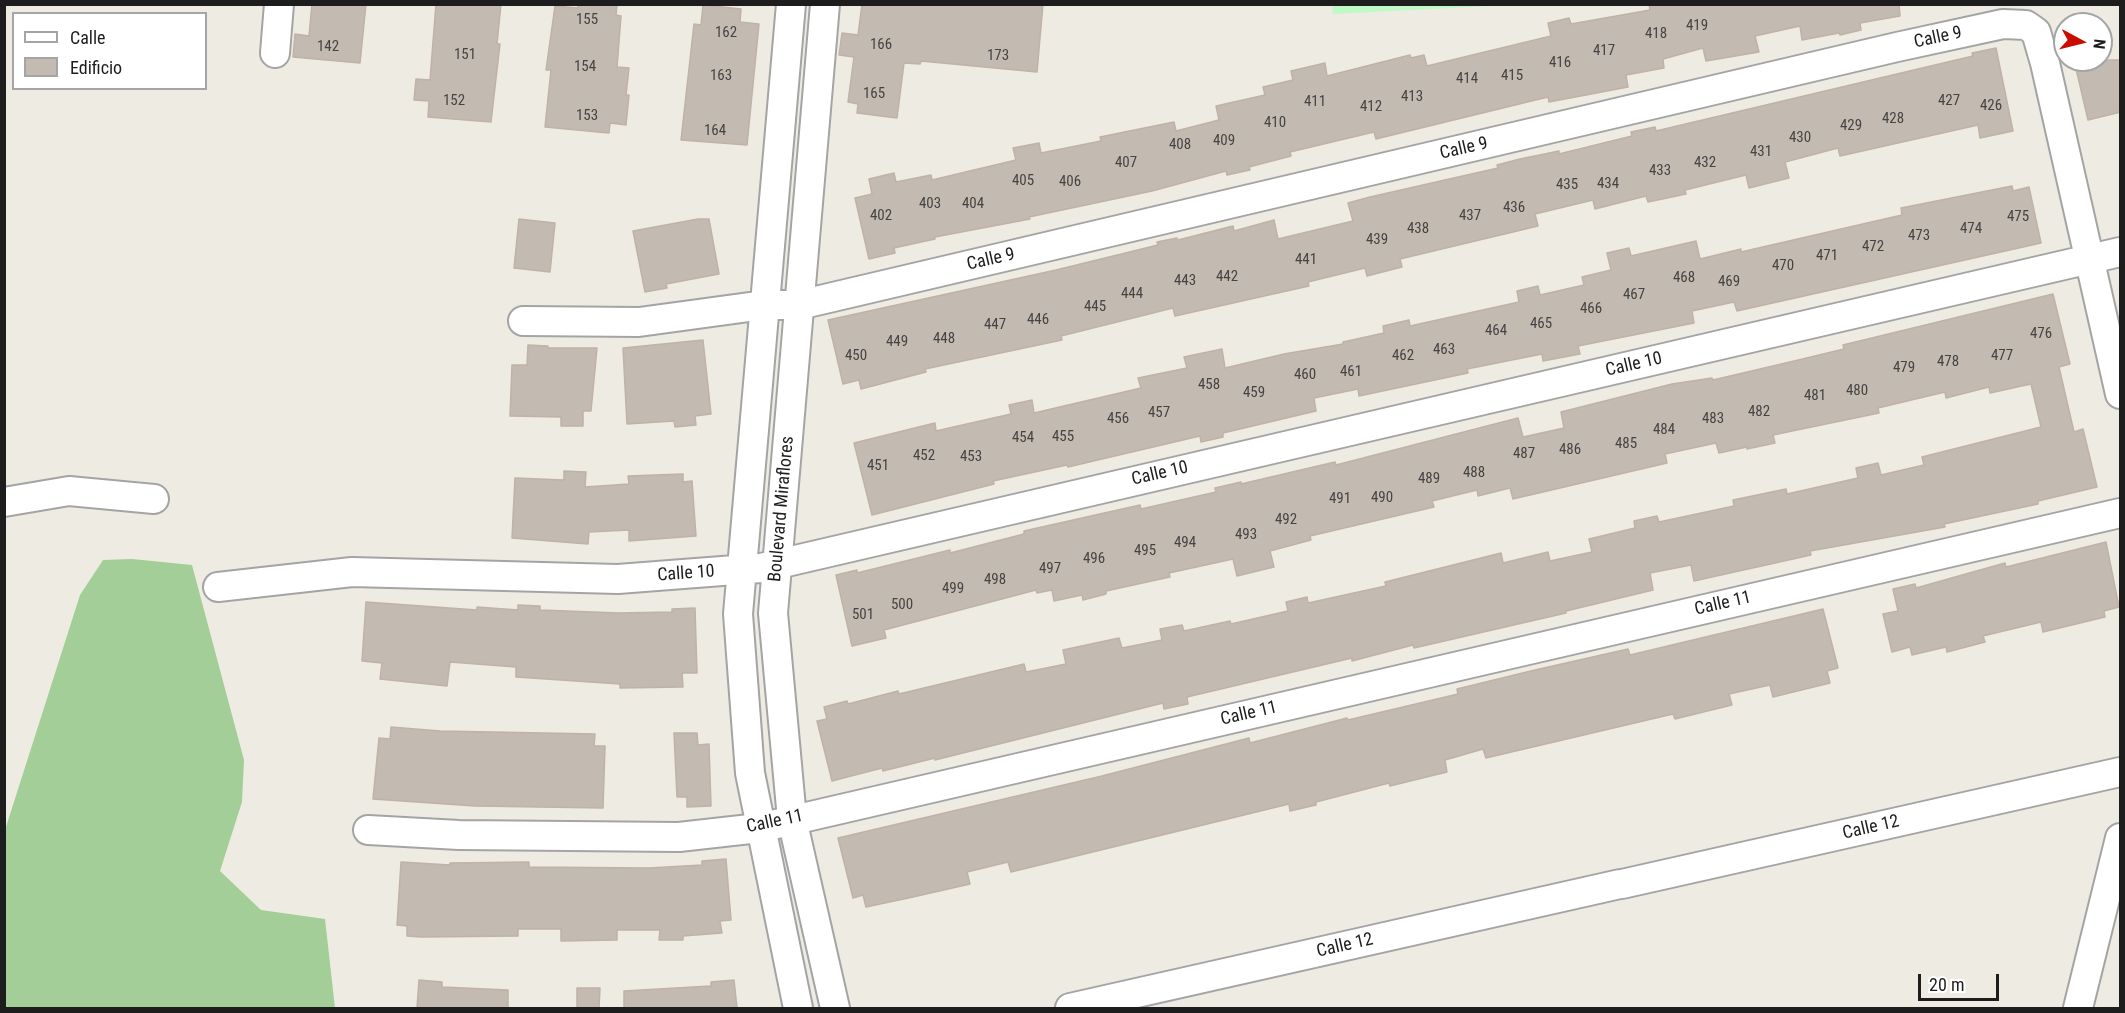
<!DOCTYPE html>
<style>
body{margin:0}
#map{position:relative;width:2125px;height:1013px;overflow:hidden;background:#eeebe3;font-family:"Roboto Condensed",sans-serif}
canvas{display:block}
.frame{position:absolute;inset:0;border:6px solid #1d1d1d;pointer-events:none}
.legend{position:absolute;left:12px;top:12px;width:195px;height:78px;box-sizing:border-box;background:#fff;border:2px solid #a5a5a5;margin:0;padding:8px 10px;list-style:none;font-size:18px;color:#1d1d1d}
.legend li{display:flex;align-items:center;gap:12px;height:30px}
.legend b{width:30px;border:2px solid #a5a5a5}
.north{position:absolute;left:2053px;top:12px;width:60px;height:60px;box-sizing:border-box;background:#fff;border:2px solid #a5a5a5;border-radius:50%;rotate:97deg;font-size:16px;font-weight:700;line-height:24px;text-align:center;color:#1d1d1d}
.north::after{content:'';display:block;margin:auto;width:21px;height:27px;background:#ca0c00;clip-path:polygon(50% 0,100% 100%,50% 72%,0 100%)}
.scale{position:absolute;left:1918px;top:974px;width:81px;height:27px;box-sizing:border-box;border:3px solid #1d1d1d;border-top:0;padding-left:8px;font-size:18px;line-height:21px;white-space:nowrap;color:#1d1d1d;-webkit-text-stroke:4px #fff;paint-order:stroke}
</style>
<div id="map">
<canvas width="2125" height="1013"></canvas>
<div class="frame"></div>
<ul class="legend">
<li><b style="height:8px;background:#fff"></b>Calle</li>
<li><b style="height:16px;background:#c3bab2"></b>Edificio</li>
</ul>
<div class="north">N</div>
<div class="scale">20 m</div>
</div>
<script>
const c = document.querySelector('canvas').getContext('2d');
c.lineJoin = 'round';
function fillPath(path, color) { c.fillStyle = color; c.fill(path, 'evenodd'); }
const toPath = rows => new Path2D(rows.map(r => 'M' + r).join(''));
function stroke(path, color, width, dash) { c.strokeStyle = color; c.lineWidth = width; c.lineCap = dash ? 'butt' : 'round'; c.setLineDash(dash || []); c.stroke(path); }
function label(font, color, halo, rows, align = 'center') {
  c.font = font + ' "Roboto Condensed",sans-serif'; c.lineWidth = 6; c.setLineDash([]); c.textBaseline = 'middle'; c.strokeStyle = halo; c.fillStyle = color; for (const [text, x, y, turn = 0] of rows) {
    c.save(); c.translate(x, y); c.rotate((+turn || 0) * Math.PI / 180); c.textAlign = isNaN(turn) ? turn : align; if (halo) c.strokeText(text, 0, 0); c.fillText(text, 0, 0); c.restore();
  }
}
fillPath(toPath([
 [132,559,192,565,244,760,242,802,220,871,261,910,325,919,335,1008,5,1008,5,830,80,595,103,560]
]), '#a4ce97');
fillPath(toPath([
 [1333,4,1490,4,1491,6,1332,14]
]), '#bff9c7');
const building = toPath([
 [312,4,366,4,360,63,293,57,295,34,309,36,312,4],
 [436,4,501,4,497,44,500,44,491,122,428,117,429,101,414,100,416,79,430,80,436,4],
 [578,4,617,4,616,15,621,16,617,67,629,68,626,95,629,95,626,125,610,123,609,133,545,127,551,70,546,70,555,6,578,8,578,4],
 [862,4,1043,4,1037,72,921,61,920,64,904,63,897,118,857,113,858,104,848,102,854,57,839,55,842,33,858,35,862,4],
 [1649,4,1899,4,1900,16,1860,23,1861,30,1840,35,1839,33,1802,40,1800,26,1755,36,1759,52,1706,61,1703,48,1663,59,1664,68,1626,75,1628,87,1549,102,1548,97,1376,139,1374,132,1290,152,1291,156,1249,167,1250,170,1227,175,1226,171,1152,191,1029,217,1030,219,935,237,935,239,894,248,895,253,869,259,855,198,872,194,869,179,894,173,896,182,931,175,932,180,1016,160,1013,148,1039,143,1041,153,1101,141,1100,137,1174,122,1176,131,1219,120,1216,106,1265,95,1263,87,1293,80,1291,71,1325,63,1327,76,1410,55,1411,58,1424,55,1427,66,1551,36,1548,23,1569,18,1571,24,1650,10,1649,4],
 [703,5,741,9,740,22,759,24,747,145,681,140,694,24,701,25,703,5],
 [1996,48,2013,131,1980,138,1978,125,1840,156,1838,148,1785,162,1789,178,1749,188,1746,175,1685,190,1686,194,1648,202,1646,196,1595,209,1593,200,1535,214,1538,226,1400,259,1402,267,1367,276,1365,268,1308,282,1309,286,1175,316,1173,308,1061,336,1062,340,925,369,926,372,861,389,859,380,843,384,828,320,1056,270,1158,245,1157,242,1177,238,1178,240,1233,226,1234,231,1274,220,1278,239,1353,221,1348,203,1370,197,1498,168,1497,165,1520,159,1559,151,1559,154,1632,136,1631,132,1655,127,1656,131,1973,56,1972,53,1996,48],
 [2074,60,2121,60,2121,112,2088,120,2074,60],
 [2012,186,2013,191,2029,187,2041,243,1737,311,1734,302,1692,311,1694,323,1578,346,1580,354,1543,361,1542,354,1467,369,1468,373,1359,396,1358,389,1314,398,1316,411,1223,433,1223,437,1201,442,1200,436,1068,467,1067,465,993,481,994,484,872,515,854,443,935,423,936,431,1011,414,1009,405,1032,400,1034,413,1141,388,1138,378,1187,368,1184,357,1222,349,1225,368,1284,354,1343,344,1343,342,1384,333,1383,326,1409,320,1410,326,1519,302,1517,291,1538,286,1540,295,1584,285,1582,277,1611,270,1607,253,1629,248,1631,256,1696,241,1700,259,1741,249,1741,252,1902,215,1901,208,2012,186],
 [519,219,555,223,550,272,514,268,519,219],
 [698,219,709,219,719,274,666,284,667,288,645,292,633,231,698,219],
 [2053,294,2070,364,2059,367,2074,432,2083,429,2097,487,2038,501,2038,504,1944,524,1945,527,1810,551,1811,555,1694,581,1691,565,1650,573,1653,590,1566,611,1566,613,1414,648,1413,645,1352,661,1352,658,1187,697,1188,704,1164,709,1163,703,935,760,935,758,883,771,882,768,832,781,817,721,827,719,824,707,847,701,848,704,898,691,899,694,1024,664,1026,672,1066,664,1063,650,1119,638,1122,648,1162,640,1160,629,1182,625,1184,631,1230,621,1231,624,1288,611,1286,602,1307,597,1308,603,1386,586,1385,582,1501,553,1503,563,1548,552,1550,561,1592,552,1589,539,1635,528,1634,521,1657,516,1659,522,1734,506,1733,500,1786,489,1787,494,1858,478,1856,468,1878,463,1881,475,1924,465,1922,457,2041,427,2031,384,1990,393,1989,387,1946,398,1945,392,1878,408,1879,413,1773,435,1775,443,1747,449,1747,447,1719,453,1716,443,1665,454,1667,463,1513,499,1510,488,1478,496,1477,490,1432,501,1434,507,1310,536,1311,540,1270,551,1274,567,1237,576,1233,559,1169,573,1170,577,1106,591,1106,594,1083,600,1082,595,1054,601,1052,590,1037,593,1036,590,884,630,886,638,852,646,836,575,857,570,857,573,950,550,950,553,1024,534,1024,531,1140,505,1141,509,1216,492,1215,488,1241,482,1241,484,1335,462,1336,465,1518,418,1523,437,1564,428,1561,412,1672,384,1712,378,1713,380,1790,362,1844,349,1843,345,2053,294],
 [703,340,711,414,695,416,696,425,675,427,674,421,627,424,623,348,703,340],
 [528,345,548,346,548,348,597,348,591,411,583,411,583,426,561,426,561,417,510,416,512,365,527,365,528,345],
 [564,471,586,472,585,487,629,484,628,476,683,474,683,482,692,481,696,536,629,541,629,530,589,532,588,544,512,538,515,478,564,480,564,471],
 [2106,542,2119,607,2104,611,2105,617,2043,632,2041,622,1983,636,1985,642,1947,652,1946,647,1912,655,1910,647,1892,652,1883,614,1898,611,1893,589,1915,584,1916,588,2005,563,2006,567,2106,542],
 [366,602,477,610,477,607,518,610,518,605,540,606,540,610,619,613,672,612,672,609,695,608,697,673,682,673,683,687,620,688,620,684,516,677,516,667,450,662,447,686,380,679,382,663,362,661,366,602],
 [1823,609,1838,668,1827,671,1830,683,1773,697,1770,685,1729,694,1732,705,1675,719,1673,714,1486,758,1483,749,1445,760,1447,772,1390,786,1389,783,1316,802,1316,805,1290,811,1289,804,1011,872,1008,862,967,872,970,884,913,897,866,907,863,895,853,898,838,838,1102,776,1249,738,1250,743,1347,718,1348,720,1458,694,1457,689,1535,670,1628,649,1630,655,1823,609],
 [391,727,440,731,595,734,594,746,605,746,603,808,475,806,373,799,379,738,390,739,391,727],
 [674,733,697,733,698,745,709,744,711,806,687,807,687,797,677,797,674,733],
 [726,859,731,920,720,921,722,933,683,936,683,940,659,940,660,930,617,930,617,940,561,941,561,929,518,929,518,936,421,937,407,936,407,926,397,925,401,862,450,865,450,863,529,862,529,867,649,868,702,865,702,861,726,859],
 [419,980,442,982,442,987,508,990,508,1008,417,1008,419,980],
 [734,980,737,1008,624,1008,624,991,711,986,711,982,734,980],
 [577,988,600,988,599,1008,577,1008,577,988]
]);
fillPath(building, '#c3bab2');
stroke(building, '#c0b2a5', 1.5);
const street = toPath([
 [791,4,738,614,750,773,798,1008],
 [825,4,773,613,792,819,835,1008],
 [275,53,279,4],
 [523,321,639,322,764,305,799,305,1897,47,2003,24,2026,25,2036,32,2045,63,2120,394],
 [4,502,69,491,154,499],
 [218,587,352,572,618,579,761,568,2120,252],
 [368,830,459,835,679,837,759,828,2120,513],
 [1622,884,2120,772],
 [1070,1008,1620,884],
 [2078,1008,2120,838]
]);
stroke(street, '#a4a4a4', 32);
stroke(street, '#fff', 28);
label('15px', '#464442', null, [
 ["155",587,20],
 ["419",1697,26],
 ["162",726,33],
 ["418",1656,34],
 ["166",881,45],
 ["142",328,47],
 ["417",1604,51],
 ["151",465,55],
 ["173",998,56],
 ["416",1560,63],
 ["154",585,67],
 ["163",721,76],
 ["415",1512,76],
 ["414",1467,79],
 ["165",874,94],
 ["413",1412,97],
 ["152",454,101],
 ["427",1949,101],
 ["411",1315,102],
 ["426",1991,106],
 ["412",1371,107],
 ["153",587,116],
 ["428",1893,119],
 ["410",1275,123],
 ["429",1851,126],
 ["164",715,131],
 ["430",1800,138],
 ["409",1224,141],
 ["408",1180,145],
 ["431",1761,152],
 ["407",1126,163],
 ["432",1705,163],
 ["433",1660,171],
 ["405",1023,181],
 ["406",1070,182],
 ["434",1608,184],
 ["435",1567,185],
 ["403",930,204],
 ["404",973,204],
 ["436",1514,208],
 ["402",881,216],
 ["437",1470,216],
 ["475",2018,217],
 ["438",1418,229],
 ["474",1971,229],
 ["473",1919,236],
 ["439",1377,240],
 ["472",1873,247],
 ["471",1827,256],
 ["441",1306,260],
 ["470",1783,266],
 ["442",1227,277],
 ["468",1684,278],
 ["443",1185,281],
 ["469",1729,282],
 ["444",1132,294],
 ["467",1634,295],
 ["445",1095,307],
 ["466",1591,309],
 ["446",1038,320],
 ["465",1541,324],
 ["447",995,325],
 ["464",1496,331],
 ["476",2041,334],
 ["448",944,339],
 ["449",897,342],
 ["463",1444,350],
 ["450",856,356],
 ["462",1403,356],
 ["477",2002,356],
 ["478",1948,362],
 ["479",1904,368],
 ["461",1351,372],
 ["460",1305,375],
 ["458",1209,385],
 ["480",1857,391],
 ["459",1254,393],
 ["481",1815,396],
 ["482",1759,412],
 ["457",1159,413],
 ["456",1118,419],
 ["483",1713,419],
 ["484",1664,430],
 ["455",1063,437],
 ["454",1023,438],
 ["485",1626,444],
 ["486",1570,450],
 ["487",1524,454],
 ["452",924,456],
 ["453",971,457],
 ["451",878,466],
 ["488",1474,473],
 ["489",1429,479],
 ["490",1382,498],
 ["491",1340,499],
 ["492",1286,520],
 ["493",1246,535],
 ["494",1185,543],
 ["495",1145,551],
 ["496",1094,559],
 ["497",1050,569],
 ["498",995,580],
 ["499",953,589],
 ["500",902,605],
 ["501",863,615]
]);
label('18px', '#1d1d1d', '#fff', [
 ["Calle 9",1938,38,-12],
 ["Calle 9",1464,149,-13],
 ["Calle 9",991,260,-13],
 ["Calle 10",1634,365,-13],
 ["Calle 10",1160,474,-13],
 ["Boulevard Miraflores",782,509,-85],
 ["Calle 10",686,574,-4],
 ["Calle 11",1723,604,-13],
 ["Calle 11",1249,714,-13],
 ["Calle 11",775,822,-12],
 ["Calle 12",1871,828,-13],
 ["Calle 12",1345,946,-13]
]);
</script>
